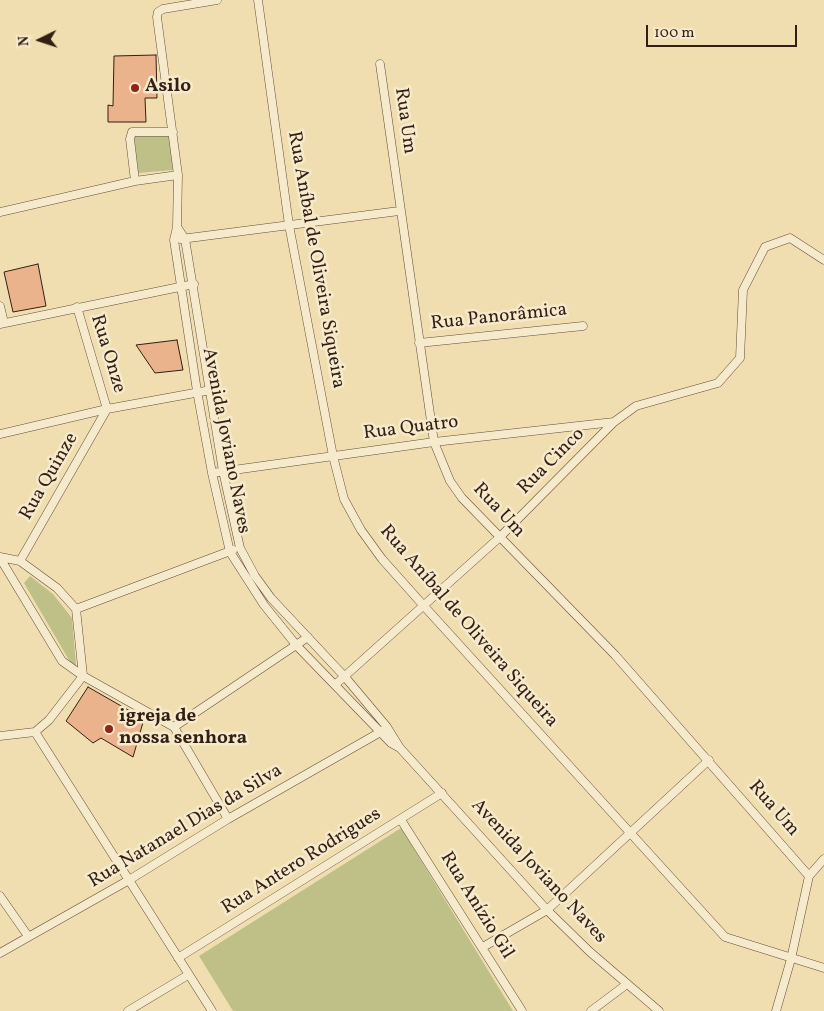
<!DOCTYPE html>
<meta charset="utf-8">
<style>
body{margin:0}
#map{position:relative;width:824px;height:1011px;overflow:hidden;background:#f1deb0;font-family:Vollkorn,serif}
canvas{display:block}
.north{position:absolute;left:15px;top:15px;width:50px;height:50px;-webkit-text-stroke:4px #f6eacc;paint-order:stroke;rotate:266deg;font-size:14px;font-weight:700;line-height:20px;text-align:center;color:#331e14}
.north::after{content:'';display:block;margin:auto;width:18px;height:22px;background:#331e14;clip-path:polygon(50% 0,100% 100%,50% 72%,0 100%)}
.scale{position:absolute;left:646px;top:25px;width:151px;height:22px;box-sizing:border-box;border:2px solid #331e14;border-top:0;padding-left:6px;font-size:15px;line-height:18px;white-space:nowrap;color:#331e14;-webkit-text-stroke:4px #f6eacc;paint-order:stroke}
</style>
<div id="map">
<canvas width="824" height="1011"></canvas>
<div class="north">N</div>
<div class="scale">100 m</div>
</div>
<script>
const c = document.querySelector('canvas').getContext('2d');
c.lineJoin = 'round';
function fillPath(path, color) { c.fillStyle = color; c.fill(path, 'evenodd'); }
const toPath = rows => new Path2D(rows.map(r => 'M' + r).join(''));
function stroke(path, color, width, dash) { c.strokeStyle = color; c.lineWidth = width; c.lineCap = dash ? 'butt' : 'round'; c.setLineDash(dash || []); c.stroke(path); }
function label(font, color, halo, rows, align = 'center') {
  c.font = font + ' Vollkorn,serif'; c.lineWidth = 5; c.setLineDash([]); c.textBaseline = 'middle'; c.strokeStyle = halo; c.fillStyle = color; for (const [text, x, y, turn = 0] of rows) {
    c.save(); c.translate(x, y); c.rotate((+turn || 0) * Math.PI / 180); c.textAlign = isNaN(turn) ? turn : align; if (halo) c.strokeText(text, 0, 0); c.fillText(text, 0, 0); c.restore();
  }
}
fillPath(toPath([
 [171,135,173,170,138,173,134,136],
 [30,576,53,594,72,618,76,665,73,667,24,583],
 [401,828,513,1011,233,1011,199,956]
]), '#bec088');
const building = toPath([
 [156,55,157,98,145,98,146,122,108,122,108,105,113,106,114,56,156,55],
 [38,264,46,306,13,312,4,272,38,264],
 [177,340,183,370,155,373,136,345,177,340],
 [88,687,144,719,133,757,101,738,93,743,66,721,88,687]
]);
fillPath(building, '#eab38c');
stroke(building, '#331e14', 1);
const street = toPath([
 [217,0,163,9,158,12,157,17,178,175,177,227,174,240,197,391,212,473,230,552,264,605,297,646,391,743,400,748],
 [258,0,289,225,333,456,344,499,361,530,382,559,423,605,725,937,824,968],
 [380,64,434,442,450,481,462,498,615,655,809,876],
 [135,181,130,139,132,132,173,132],
 [0,212,135,181,178,175],
 [177,227,185,239,223,471,240,548,255,576,271,598,345,677,387,727,400,748,547,910,590,952,659,1011],
 [181,239,399,211],
 [0,306,4,323],
 [0,324,194,284],
 [419,343,583,326],
 [0,434,107,409,211,390],
 [212,473,434,442,614,422],
 [0,557,20,561,57,588,76,609,83,676,174,727,228,819],
 [0,558,62,661,83,676,49,720,35,732,0,736],
 [20,561,107,409,77,307],
 [76,609,233,550],
 [336,684,500,537,614,422,636,406,718,383,740,358,743,290,765,247,790,238,824,260],
 [174,727,308,637],
 [35,732,212,1011],
 [401,820,522,1011],
 [0,896,28,936],
 [483,947,547,910,709,760],
 [0,953,129,880,228,819,384,730],
 [178,958,442,793],
 [128,1011,188,975],
 [591,1011,627,984],
 [776,1011,791,959,809,876,824,859]
]);
stroke(street, '#624e3b', 9);
stroke(street, '#f6eacc', 8);
for (const [x, y, r, color] of [
 [135,88,5,"#8f2418"],
 [109,729,5,"#8f2418"]
]) { const dot = new Path2D(); dot.arc(x, y, r, 0, 2 * Math.PI); c.fillStyle = color; c.fill(dot); stroke(dot, '#f6eacc', 2); }
label('bold 19px', '#331e14', '#f6eacc', [
 ["Asilo",145,88],
 ["igreja de",119,718],
 ["nossa senhora",119,740]
], 'left');
label('19px', '#331e14', '#f6eacc', [
 ["Rua Um",404,121,82],
 ["Rua Aníbal de Oliveira Siqueira",315,260,80],
 ["Rua Panorâmica",499,318,-6],
 ["Rua Onze",107,354,73],
 ["Rua Quatro",411,429,-7],
 ["Avenida Joviano Naves",225,441,79],
 ["Rua Cinco",552,462,-45],
 ["Rua Quinze",50,477,-60],
 ["Rua Um",498,511,47],
 ["Rua Aníbal de Oliveira Siqueira",468,627,49],
 ["Rua Um",773,809,49],
 ["Rua Natanael Dias da Silva",186,827,-31],
 ["Rua Antero Rodrigues",302,862,-32],
 ["Avenida Joviano Naves",538,872,47],
 ["Rua Anízio Gil",476,906,58]
]);
</script>
